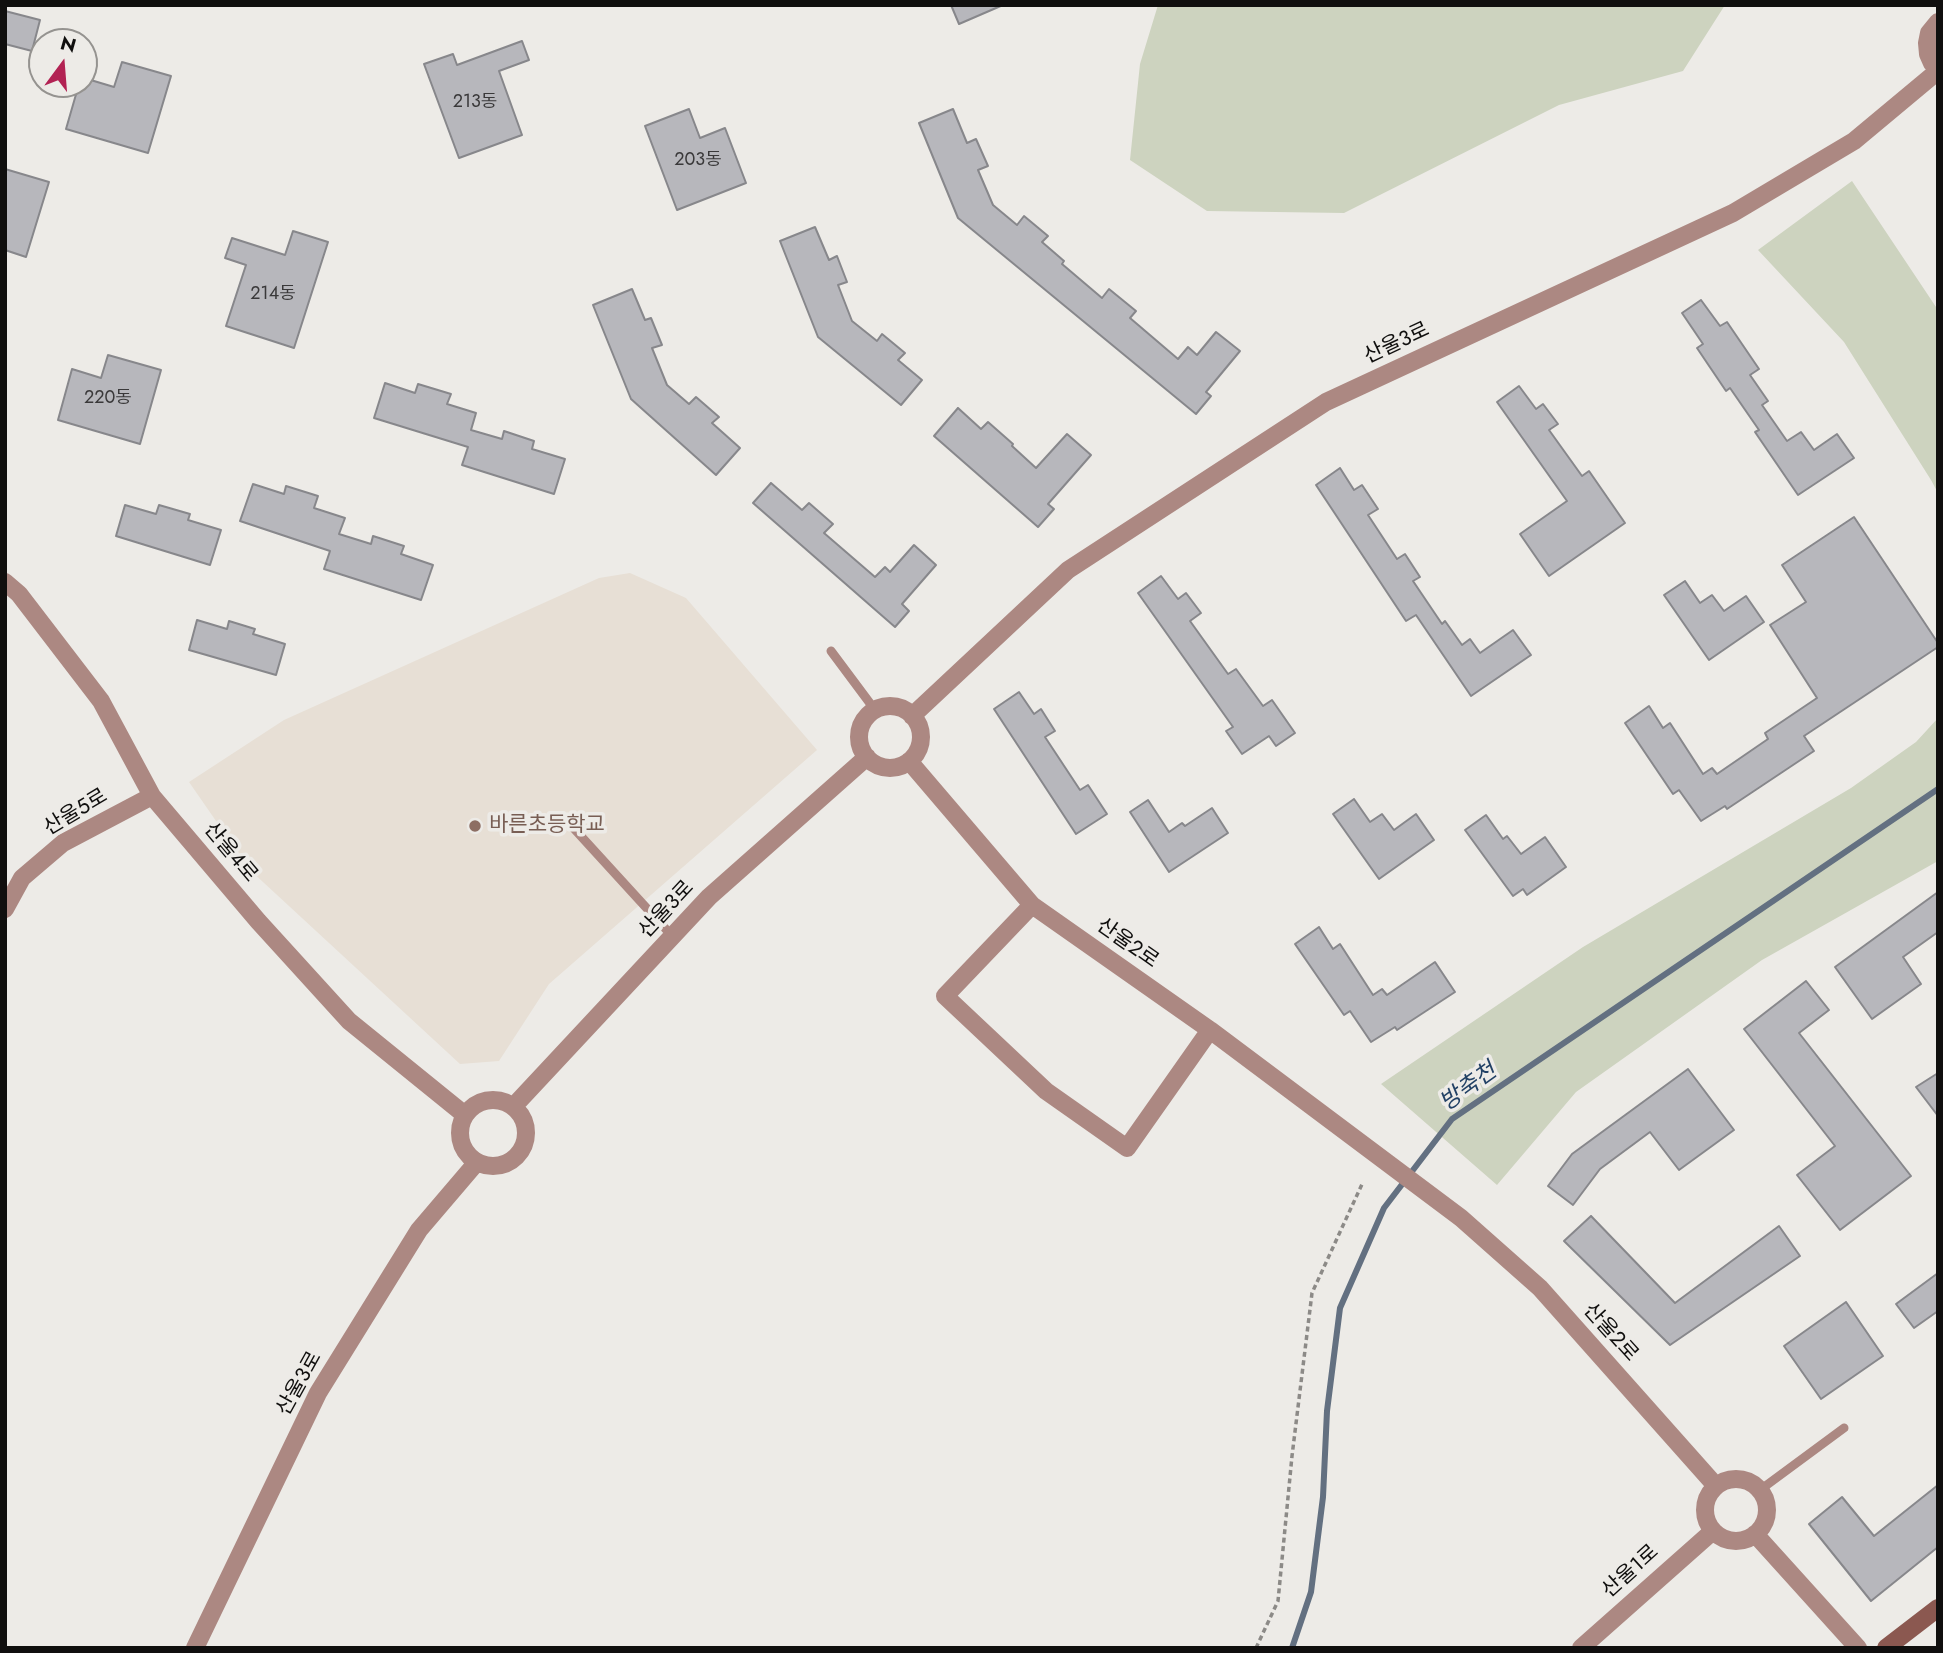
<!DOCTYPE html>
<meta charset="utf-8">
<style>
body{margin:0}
#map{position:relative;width:1943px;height:1653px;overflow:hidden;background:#edebe7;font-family:Jost,sans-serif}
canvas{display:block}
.frame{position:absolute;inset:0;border:7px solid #100f0e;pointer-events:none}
.north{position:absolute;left:28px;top:28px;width:70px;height:70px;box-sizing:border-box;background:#edebe7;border:2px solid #959390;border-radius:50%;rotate:16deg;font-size:19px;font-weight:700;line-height:28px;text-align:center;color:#100f0e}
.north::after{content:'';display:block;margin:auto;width:24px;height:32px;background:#b22253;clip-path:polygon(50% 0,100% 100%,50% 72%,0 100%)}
</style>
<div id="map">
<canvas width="1943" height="1653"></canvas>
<div class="frame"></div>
<div class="north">N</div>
</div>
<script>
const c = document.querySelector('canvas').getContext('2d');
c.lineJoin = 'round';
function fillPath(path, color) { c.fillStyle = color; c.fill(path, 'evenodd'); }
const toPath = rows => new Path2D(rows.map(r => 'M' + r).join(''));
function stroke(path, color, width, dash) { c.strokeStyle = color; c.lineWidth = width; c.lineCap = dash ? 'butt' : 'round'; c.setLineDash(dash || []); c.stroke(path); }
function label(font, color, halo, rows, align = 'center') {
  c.font = font + ' Jost,"Noto Sans KR",sans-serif'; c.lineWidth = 7; c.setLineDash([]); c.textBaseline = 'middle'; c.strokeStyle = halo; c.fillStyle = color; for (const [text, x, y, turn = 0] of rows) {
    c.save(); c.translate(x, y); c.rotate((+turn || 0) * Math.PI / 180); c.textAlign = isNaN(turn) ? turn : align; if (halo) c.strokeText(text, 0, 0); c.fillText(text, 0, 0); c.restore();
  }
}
fillPath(toPath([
 [630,573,686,598,817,750,549,984,499,1061,460,1064,250,870,189,782,284,720,599,578]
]), '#e7dfd5');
fillPath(toPath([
 [1158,5,1725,5,1683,71,1559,105,1344,213,1207,211,1130,160,1140,64],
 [1852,181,1938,310,1938,493,1931,480,1844,342,1758,250],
 [1938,718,1938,861,1762,960,1576,1092,1497,1185,1381,1084,1583,947,1851,788,1916,742]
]), '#cdd3bf');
stroke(toPath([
 [1292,1648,1311,1592,1323,1497,1327,1411,1340,1308,1384,1208,1452,1119,1938,789]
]), '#637081', 6);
const building = toPath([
 [951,5,1003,5,959,24,951,5],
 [5,11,40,20,32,51,5,44,5,11],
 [522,41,529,60,499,71,522,135,459,158,424,64,453,54,457,65,522,41],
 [122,62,171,76,148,153,66,129,79,84,84,84,84,78,114,87,122,62],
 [689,109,700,138,725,128,746,183,677,210,645,126,689,109],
 [953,109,967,143,976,139,988,166,978,170,993,205,1017,225,1024,216,1048,236,1042,242,1064,261,1062,264,1102,298,1109,289,1136,311,1130,318,1178,359,1188,347,1197,355,1216,332,1240,351,1206,392,1211,396,1196,414,958,218,919,123,953,109],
 [5,169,49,182,26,257,5,250,5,169],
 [815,227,829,260,837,256,847,282,838,285,852,321,877,341,882,334,905,353,898,360,922,380,901,405,818,337,780,241,815,227],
 [293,231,328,242,294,348,226,326,246,265,225,258,232,238,285,255,293,231],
 [632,289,645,320,651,318,662,345,652,348,667,385,689,404,696,397,719,417,712,423,740,448,716,475,631,399,593,305,632,289],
 [1701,300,1720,326,1727,322,1759,369,1750,375,1768,401,1762,405,1787,441,1801,432,1814,450,1837,434,1854,458,1798,495,1755,432,1759,430,1730,388,1726,391,1697,348,1703,344,1682,313,1701,300],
 [108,355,161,370,140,444,58,420,72,369,101,378,108,355],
 [385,383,415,393,418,384,451,394,447,404,476,413,471,430,502,439,504,431,534,441,532,449,565,459,554,494,462,465,468,447,374,418,385,383],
 [1519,386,1536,409,1543,404,1558,424,1549,430,1582,476,1589,471,1625,523,1549,576,1520,534,1567,501,1497,402,1519,386],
 [958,408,981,429,988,422,1013,444,1012,446,1036,468,1067,434,1091,455,1048,504,1054,509,1038,527,934,436,958,408],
 [1340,468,1354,490,1362,485,1378,509,1368,515,1397,559,1405,554,1420,577,1413,581,1442,624,1445,621,1462,645,1470,639,1480,653,1513,630,1531,655,1471,696,1416,615,1406,621,1316,485,1340,468],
 [771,483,802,510,809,503,833,524,824,533,875,577,885,567,890,572,914,545,936,565,902,604,909,611,895,627,753,503,771,483],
 [253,484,284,494,286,486,318,496,314,508,345,518,339,534,371,544,373,536,404,546,401,554,433,565,421,600,324,569,330,551,240,521,253,484],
 [125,505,156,514,159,505,190,514,188,520,221,530,210,565,116,536,125,505],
 [1854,517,1938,643,1938,647,1804,736,1814,751,1727,809,1725,806,1701,821,1679,790,1673,794,1625,723,1649,706,1663,728,1670,723,1703,774,1712,768,1717,774,1768,739,1765,733,1817,698,1770,625,1806,602,1782,565,1854,517],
 [1161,576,1178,599,1186,593,1201,613,1190,621,1228,674,1236,669,1263,706,1272,700,1295,733,1276,746,1269,736,1242,754,1226,731,1233,727,1138,593,1161,576],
 [1685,581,1700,603,1712,595,1724,611,1746,596,1764,622,1709,660,1664,595,1685,581],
 [197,620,227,629,229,621,255,629,253,634,285,644,276,675,189,650,197,620],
 [1019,692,1034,714,1041,709,1055,731,1045,737,1080,790,1088,785,1107,814,1076,834,994,709,1019,692],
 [1354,799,1370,822,1382,814,1394,830,1416,814,1434,840,1379,879,1333,814,1354,799],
 [1148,800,1169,832,1182,823,1185,826,1212,808,1228,833,1169,872,1130,812,1148,800],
 [1486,815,1503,839,1507,836,1521,854,1545,837,1566,867,1527,895,1523,889,1513,896,1465,830,1486,815],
 [1938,892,1938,932,1903,957,1921,984,1872,1019,1835,967,1938,892],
 [1319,927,1333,949,1340,944,1373,995,1382,989,1387,995,1435,962,1455,992,1397,1030,1395,1027,1371,1042,1350,1011,1344,1015,1295,944,1319,927],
 [1806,981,1829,1010,1799,1033,1911,1176,1840,1230,1797,1175,1835,1146,1744,1029,1806,981],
 [1688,1069,1734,1130,1679,1170,1650,1132,1600,1169,1573,1205,1548,1186,1572,1154,1688,1069],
 [1938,1073,1938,1116,1916,1087,1938,1073],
 [1591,1216,1675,1303,1779,1226,1800,1256,1670,1345,1564,1241,1591,1216],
 [1938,1273,1938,1311,1914,1328,1896,1304,1938,1273],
 [1846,1302,1883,1356,1821,1399,1784,1346,1846,1302],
 [1938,1485,1938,1547,1871,1601,1809,1524,1842,1497,1874,1536,1938,1485]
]);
fillPath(building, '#b7b7bc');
stroke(building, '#87878b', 2);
stroke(toPath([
 [1256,1648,1278,1601,1292,1456,1312,1293,1363,1182]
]), '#8c8a87', 3.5, [5, 3.5]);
stroke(toPath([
 [831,651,875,710],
 [568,822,673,937],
 [1760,1490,1844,1428]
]), '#ac8882', 9);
stroke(toPath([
 [1938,22,1929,33,1927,43,1928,54,1932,63,1938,69],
 [5,582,19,594,101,701,152,796,258,921,349,1021,465,1115],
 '859 737a31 31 0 1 1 62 0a31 31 0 1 1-62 0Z',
 [912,716,1068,570,1326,402,1733,213,1854,141,1938,71],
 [909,761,1032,905,1210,1030,1461,1218,1540,1288,1716,1486],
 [1032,905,945,996,1046,1091,1127,1148,1210,1030],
 [5,909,22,878,63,843,152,796],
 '460 1133a33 33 0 1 1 66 0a33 33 0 1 1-66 0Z',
 [513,1107,709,897,867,757],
 '1705 1510a31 31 0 1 1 62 0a31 31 0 1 1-62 0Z',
 [1755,1534,1858,1648],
 [195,1648,318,1393,419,1230,477,1162],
 [1581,1648,1713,1531]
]), '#ac8882', 18);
stroke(toPath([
 [1886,1648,1938,1608]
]), '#8b5850', 18);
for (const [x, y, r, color] of [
 [475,826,7,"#8d6e63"]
]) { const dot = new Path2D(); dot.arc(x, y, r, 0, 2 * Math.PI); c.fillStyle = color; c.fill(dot); stroke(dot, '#edebe7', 2.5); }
label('18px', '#3a393a', null, [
 ["213동",475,103],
 ["203동",698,161],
 ["214동",273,295],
 ["220동",108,399]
]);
label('21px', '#100f0e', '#edebe7', [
 ["산울3로",1397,344,-25],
 ["산울5로",76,813,-31],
 ["산울4로",230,853,50],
 ["산울3로",667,910,-47],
 ["산울2로",1127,944,35],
 ["산울2로",1610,1333,48],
 ["산울3로",300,1384,-61],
 ["산울1로",1631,1572,-42]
]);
label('21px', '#785e54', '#edebe7', [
 ["바른초등학교",489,826]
], 'left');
label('italic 23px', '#224165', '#edebe7', [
 ["방축천",1469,1088,-36]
]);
</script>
